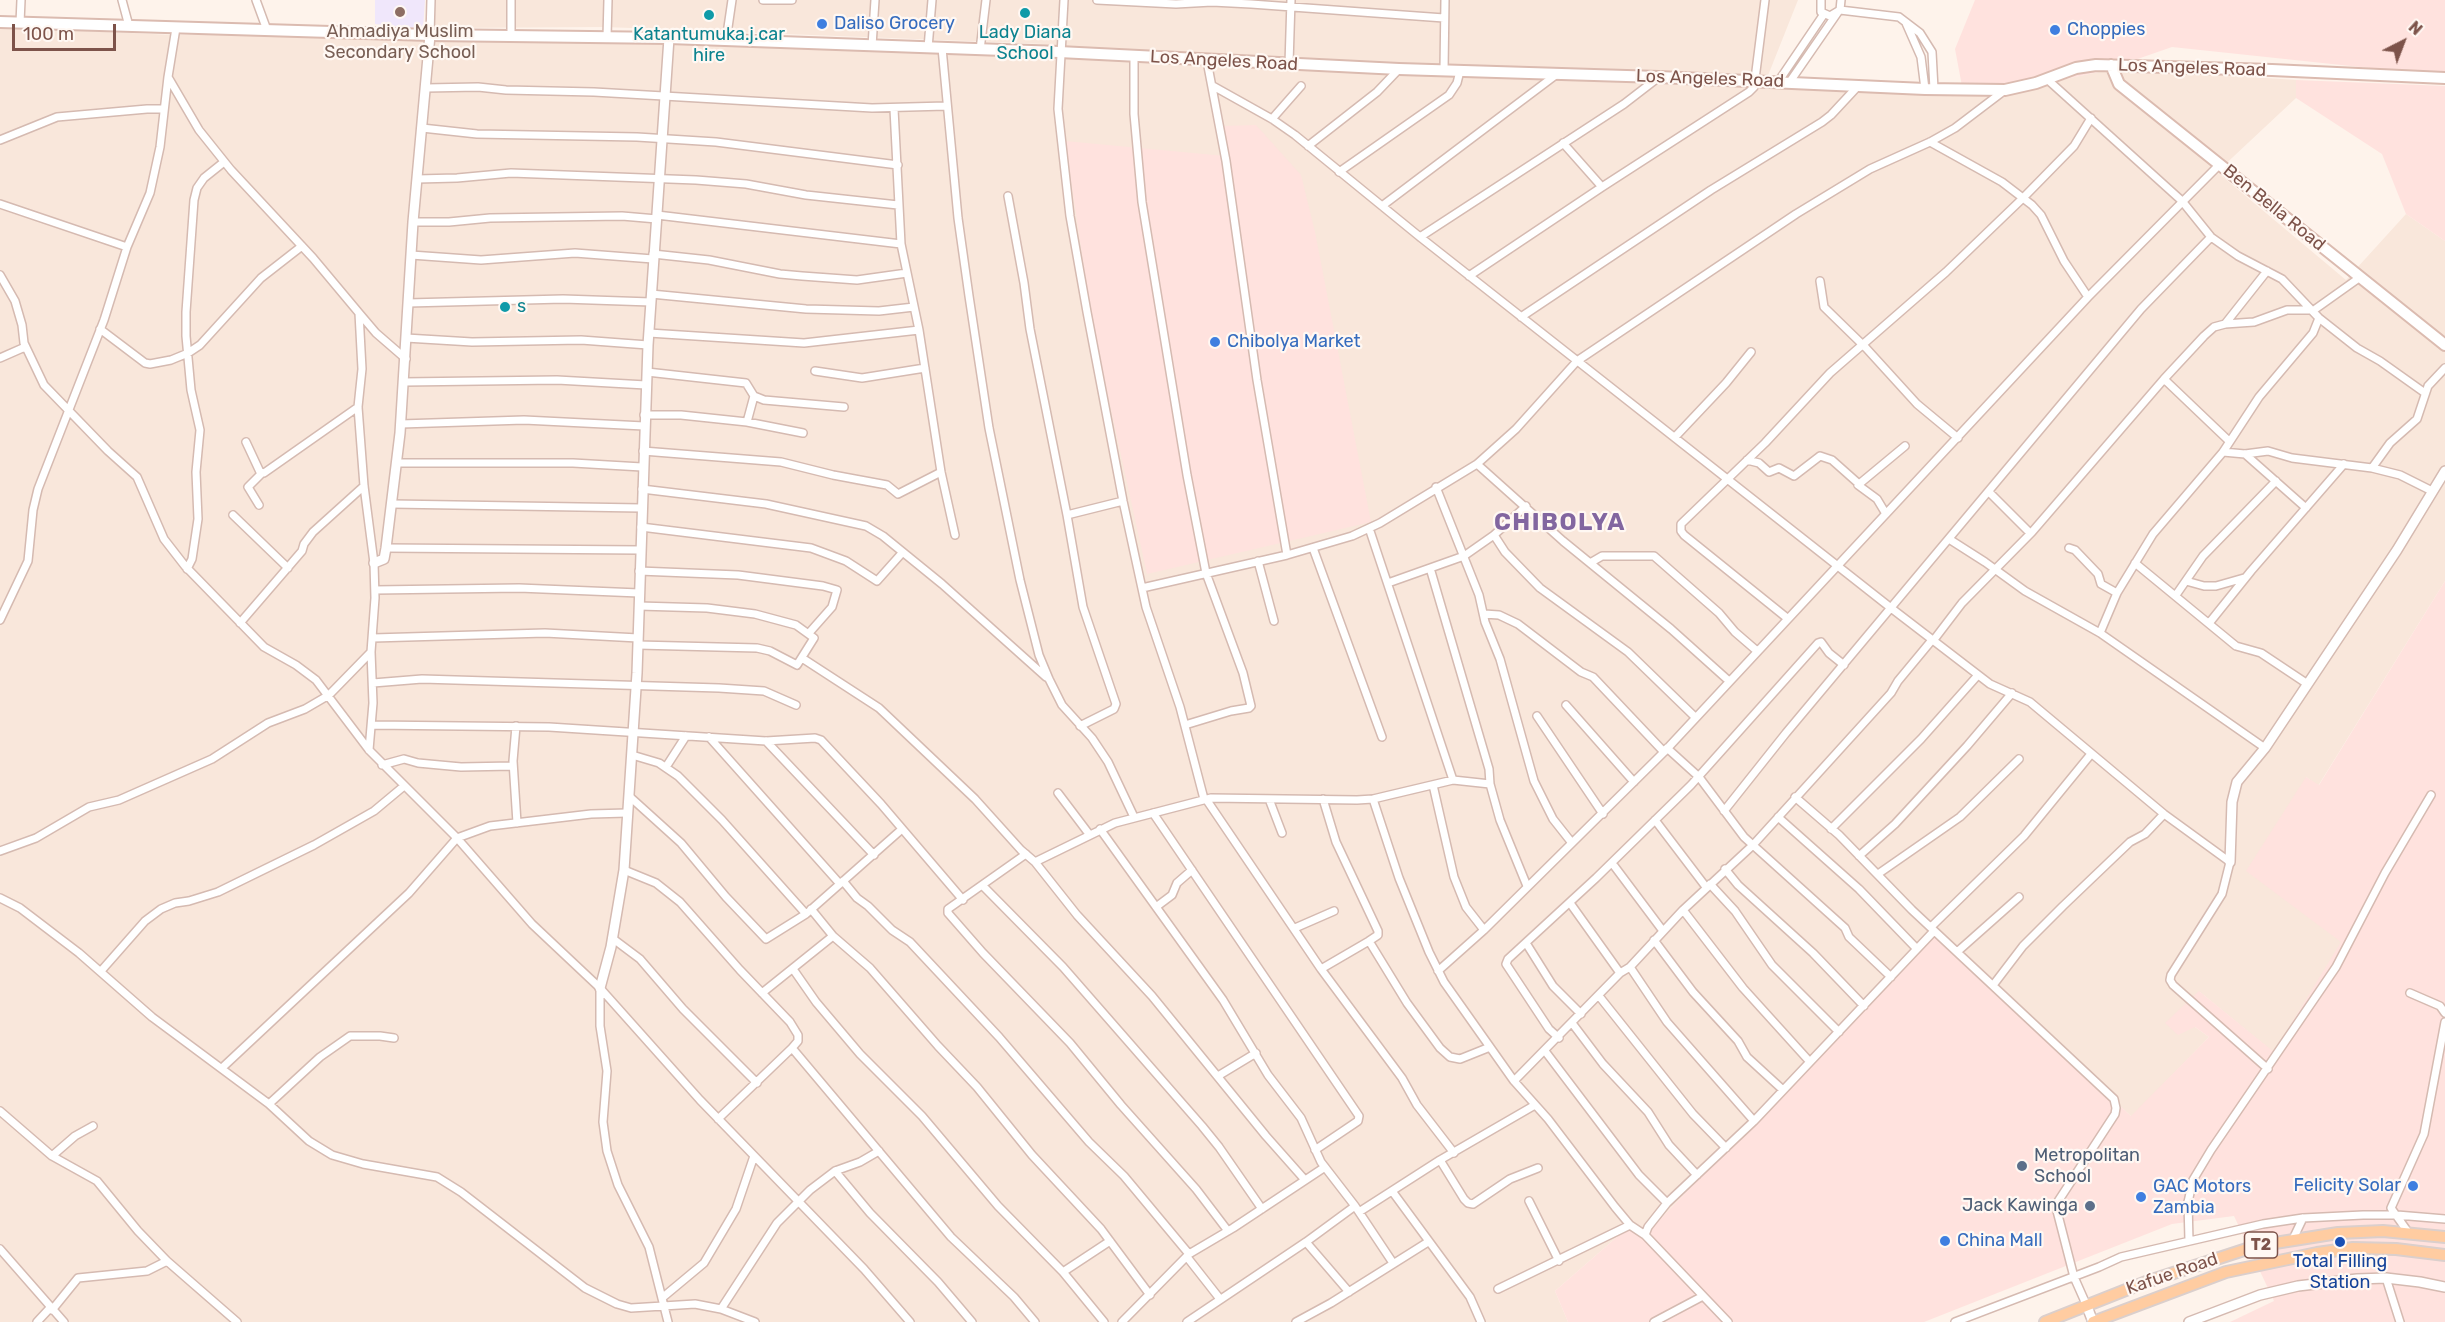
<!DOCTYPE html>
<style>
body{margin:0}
#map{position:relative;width:2445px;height:1322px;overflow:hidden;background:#fef3eb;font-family:Rubik,sans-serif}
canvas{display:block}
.north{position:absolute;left:2373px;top:12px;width:60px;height:60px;-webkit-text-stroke:4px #fff8f3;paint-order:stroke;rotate:42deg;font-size:16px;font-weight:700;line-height:24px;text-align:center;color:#7d534a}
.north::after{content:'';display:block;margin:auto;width:21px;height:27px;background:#7d534a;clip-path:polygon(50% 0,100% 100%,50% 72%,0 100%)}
.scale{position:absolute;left:12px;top:24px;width:104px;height:27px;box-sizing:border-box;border:3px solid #7d534a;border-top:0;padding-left:8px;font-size:18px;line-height:21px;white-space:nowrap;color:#7d534a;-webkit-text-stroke:4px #fff8f3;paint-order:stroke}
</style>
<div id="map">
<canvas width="2445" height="1322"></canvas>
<div class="north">N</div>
<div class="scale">100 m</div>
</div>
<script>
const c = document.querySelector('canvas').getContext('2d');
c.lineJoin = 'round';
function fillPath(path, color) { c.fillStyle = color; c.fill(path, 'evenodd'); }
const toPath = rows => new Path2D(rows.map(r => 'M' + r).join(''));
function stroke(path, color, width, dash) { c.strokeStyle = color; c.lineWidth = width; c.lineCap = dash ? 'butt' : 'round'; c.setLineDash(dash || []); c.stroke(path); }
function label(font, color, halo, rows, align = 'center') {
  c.font = font + ' Rubik,sans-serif'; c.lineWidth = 4.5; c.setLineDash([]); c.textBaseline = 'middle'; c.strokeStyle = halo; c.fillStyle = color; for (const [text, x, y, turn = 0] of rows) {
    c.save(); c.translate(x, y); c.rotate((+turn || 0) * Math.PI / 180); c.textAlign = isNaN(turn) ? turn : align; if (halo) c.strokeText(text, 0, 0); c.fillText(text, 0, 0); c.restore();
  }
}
fillPath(toPath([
 [435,0,1798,0,1767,78,1962,86,2028,87,2103,71,2144,70,2296,80,2296,98,2217,172,2346,280,2406,214,2445,241,2445,581,2318,786,2306,777,2342,942,2274,1053,2200,992,2195,1027,2209,1037,2132,1117,1932,933,1652,1228,1626,1229,1555,1291,1568,1322,0,1322,0,27,173,35,366,35,919,51,1045,44,605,27,434,28]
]), '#f9e7db');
fillPath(toPath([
 [1975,0,2445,0,2445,76,2172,47,2103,71,2028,87,1962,86,1955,49],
 [2296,80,2445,86,2445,241,2406,214,2382,154,2296,98],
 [1256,125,1301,175,1315,232,1371,522,1147,574,1093,327,1065,141,1225,156,1222,126],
 [2445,581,2445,1322,2230,1322,2274,1301,2234,1216,2172,1224,1924,1322,1568,1322,1555,1291,1626,1229,1652,1228,1932,933,2131,1116,2209,1037,2195,1027,2178,1035,2165,1023,2199,991,2274,1052,2341,942,2246,871,2306,777,2319,785]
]), '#ffe2de');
fillPath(toPath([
 [375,0,425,0,423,29,375,24]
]), '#f0e7fb');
const minor = toPath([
 [122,0,129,26],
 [256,0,267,30],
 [763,0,792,0],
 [1064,0,1058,109,1070,216,1087,312,1123,501,1146,607,1180,707,1204,799],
 [1097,0,1176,4,1212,2,1251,4,1444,18],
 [1821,0,1821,12,1830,16,1840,10,1841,0],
 [1840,10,1899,17,1920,33,1932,52,1934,89],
 [20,23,21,0],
 [1906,23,1921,57,1925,89],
 [430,35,431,0],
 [511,35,511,0],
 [607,37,608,0],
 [726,41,732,0],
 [872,46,875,0],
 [928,48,932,0],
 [942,48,958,218,969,296,989,428,1020,580,1039,655,1049,679,1062,705,1092,738,1108,762,1134,817],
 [980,50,986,0],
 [1134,57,1134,114,1142,202,1187,475,1206,573,1243,673,1251,706,1249,708,1231,711,1185,725],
 [1207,61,1226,161,1257,380,1287,555],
 [1289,64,1291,0],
 [1444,70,1445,0],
 [2048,80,2182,201,2211,237,2238,256,2282,279,2319,318,2357,348,2380,361,2425,393],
 [1778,82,1824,14],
 [1789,83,1838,12],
 [1213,86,1272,119,1295,135,1420,237,1891,608,1990,684,2030,702,2164,814,2230,862,2222,894,2171,975,2170,980,2173,985,2268,1069],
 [426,88,478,87,506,90,594,92,872,108,946,106],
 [894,109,901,244,919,330,941,472,955,535],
 [1272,119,1301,86],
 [422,128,477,134,637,137,716,142,898,165],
 [0,140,57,117,147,109,163,109],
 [1930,142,2002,182,2032,205,2041,215,2064,261,2088,297],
 [1563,143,1602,187],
 [1308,146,1377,92,1399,69],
 [1339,172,1449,95,1457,83,1460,71],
 [417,179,457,178,511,173,696,180,746,184,806,195,898,205],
 [1008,196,1024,283,1030,329,1067,515,1123,501],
 [0,204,127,247],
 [1382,206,1557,74],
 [657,215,901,244],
 [413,222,449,222,490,218,622,216,657,219],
 [1420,237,1624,104,1659,77],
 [653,254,709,260,780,274,802,276,857,280,907,273],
 [411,255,481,260,575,253,653,259],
 [0,275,15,301,22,325,24,343,44,385,108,451,137,477,164,539,185,566,264,647,296,665,316,680,369,750,457,838,532,924,600,988,700,1100,864,1269,910,1322],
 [1469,276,1602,187,1749,92,1754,87,1765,0],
 [1820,281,1824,307,1866,348,1917,404,1958,438],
 [651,294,806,309,879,311,914,307],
 [408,303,563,299,651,302],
 [359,313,376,333,406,359],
 [1521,317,1711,190,1822,122,1831,115,1858,86],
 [2225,324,2267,271],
 [100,329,145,363,150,364,171,360,188,353,200,345,261,278,302,246],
 [649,333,804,343,919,330],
 [406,338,472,342,581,340,648,345],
 [0,358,25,347],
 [815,371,862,378,925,368],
 [647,372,746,383,754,396,747,422],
 [2164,379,2229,441],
 [404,382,557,380,646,385],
 [754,396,764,400,844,407],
 [644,415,681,415,747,422,803,433],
 [401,424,524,420,644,426],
 [1675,437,1726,383,1751,352],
 [246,442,260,472,264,473,358,407],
 [643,451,781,462,833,475,887,485,898,494,941,472],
 [2223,452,2245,454,2268,451,2292,458,2372,468,2400,475,2432,491],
 [2245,454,2306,508],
 [1747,460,1759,463,1769,472,1779,468,1794,476,1820,456,1832,460,1859,484],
 [396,463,573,463,642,467],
 [1477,464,1563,541,1671,629,1729,681],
 [2372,468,2390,443,2417,419,2428,386,2445,368],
 [1436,487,1479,595,1485,622,1500,659,1534,781,1553,819,1572,843],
 [642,489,766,504,866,526,883,536,942,584,1046,677],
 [1989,492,2030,533],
 [392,504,641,508],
 [259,505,248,487,262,473],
 [1886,514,1877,499,1858,485,1905,446],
 [233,515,288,568],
 [1067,515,1083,607,1116,704,1114,709,1080,726],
 [641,527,811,548,846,561,877,581,902,553],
 [1369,528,1453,780],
 [1494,535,1505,552,1540,588,1628,652,1695,717],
 [1949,539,1985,562,2025,591,2100,633,2265,748],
 [386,548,640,550],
 [1313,548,1382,737],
 [2069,548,2075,550,2098,574,2101,584,2117,593],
 [1258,561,1274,621],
 [1590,563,1602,556,1654,556,1719,613,1735,632,1757,651],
 [2135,563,2236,646,2261,653,2306,683],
 [1430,568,1489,769,1490,784,1500,820,1527,886],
 [187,569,192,559,198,519,196,472,200,430,191,390,186,336,186,312,194,200,197,188,204,178,224,162],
 [639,571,738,575,823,586,837,590,832,607,809,633],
 [2186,581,2204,586,2216,586,2244,578],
 [1388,583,1464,556,1494,535,1526,506],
 [1142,588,1287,555,1352,536,1380,523,1477,464,1516,429,1577,361,1796,214,1870,169,1930,142,1955,128,2005,90],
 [375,590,519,588,639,593],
 [2176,595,2203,556,2276,481],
 [1484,614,1499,615,1518,624,1581,672,1593,677,1664,752],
 [1787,618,1684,535,1681,531,1681,524,1765,443,1830,373,1946,272,2023,198,2074,146,2091,118],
 [0,620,28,561,33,510,38,489,104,320,127,247,150,193,160,147,168,77],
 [2210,622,2251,571,2344,464],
 [240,623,302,551,304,544,313,532,364,486],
 [2100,633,2117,593,2153,534,2223,452,2259,397,2313,333,2319,318],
 [373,638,545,633,638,638],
 [1933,641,1962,603,2032,532,2164,379,2204,336,2214,327,2225,324,2254,322,2287,310,2314,310,2359,278],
 [638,645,757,648,770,651,797,665,814,638,796,625,755,614,707,608,639,606],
 [802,658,879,708,975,799,1021,850,1035,862,1077,915,1152,996,1266,1136,1305,1180],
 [373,683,422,679,719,688,764,691,796,705],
 [1566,705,1634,782],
 [1537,716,1603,814],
 [372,725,549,727,766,741,815,738,821,740,881,804,963,900],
 [516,726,513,761,517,823],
 [709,737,840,884],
 [766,741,874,855],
 [1667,748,1699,777,1744,837,1845,928,1849,937,1891,977],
 [369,750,373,703,371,652],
 [632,755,659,763,678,776,722,820,806,914],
 [382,765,404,759,418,763,461,767,513,766],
 [666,767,686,736],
 [1433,785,1454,877,1466,907,1484,930],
 [1058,793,1089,834],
 [629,796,681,843,726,897,766,939,806,914,902,829],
 [1795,797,1839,835,1912,910,2114,1099,2116,1108,2115,1114,2057,1203,2057,1211,2074,1277,2086,1304],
 [1206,799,1321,969,1402,1078,1417,1105,1454,1153],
 [1269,799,1282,833],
 [1323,799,1336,842,1378,931,1378,935,1369,941,1407,1003,1440,1048,1450,1057,1460,1059,1490,1047],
 [1373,799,1399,878,1429,952,1444,982,1514,1081,1548,1119,1615,1207,1630,1225,1645,1235,1728,1322],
 [1724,811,1786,733,2141,309,2211,237],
 [1153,813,1359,1116,1358,1121,1315,1150],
 [1778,817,1859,889,1917,949],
 [1655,820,1706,887],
 [1100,829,1223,1000,1268,1075,1301,1118,1321,1162,1355,1206,1393,1263],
 [1831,829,1921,739,1978,675],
 [0,851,36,838,89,807,119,800,212,759,268,723,305,709,329,695,371,652,375,598,374,563,364,486,358,407,362,369,359,313,313,258,231,170,199,130,168,77,176,28],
 [1026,854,948,909,948,913,983,953,1070,1043,1121,1105,1196,1189,1228,1231],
 [1859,856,1895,824,1967,746,2012,693],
 [1035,862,1115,823,1211,798,1357,800,1373,799,1453,780,1490,784],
 [1612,863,1663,931],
 [1725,869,1738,885,1813,953,1864,1006],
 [624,870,656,883,680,902,740,970,790,1022,798,1035,798,1041,792,1048,718,1119],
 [1878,874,1960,817,2019,759],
 [843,881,857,898,868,906,892,930,910,942,999,1037,1089,1142,1124,1176,1189,1254],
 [1710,884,1735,911,1772,965,1839,1032],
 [983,886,1063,967,1202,1126,1219,1147,1262,1209],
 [0,898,20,908,79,953,152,1017,269,1104,309,1141,332,1155,363,1164,437,1177,461,1192,585,1288,617,1304,631,1308,695,1304,721,1309,755,1322],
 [1570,903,1620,973],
 [1156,907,1172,895,1177,883,1192,870],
 [811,909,833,936,870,968,938,1046,977,1087,1032,1155,1101,1229,1150,1295],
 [1683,910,1743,988,1810,1062],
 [1932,926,2024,836,2091,754],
 [1295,928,1334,911],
 [612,938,640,959,683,1009,757,1083],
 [1654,940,1693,992,1738,1041,1747,1057,1783,1090],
 [1526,943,1553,986,1581,1014],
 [1957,952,2019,897],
 [1630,967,1667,1022,1754,1121],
 [793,969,816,1002,860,1054,922,1116,998,1206,1063,1272,1104,1322],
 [1321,969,1369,941],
 [101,971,145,921,161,909,175,903,189,901,218,892,314,845,374,811,404,786],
 [1438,971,1484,930,1664,752,2088,297,2220,164],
 [1994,984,2023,946,2063,906,2130,842,2145,834,2164,814],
 [600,988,600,1026,607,1071,603,1122,607,1151,618,1185,649,1247,668,1322],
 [762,993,833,936],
 [2410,993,2440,1006,2445,1013],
 [1599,996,1693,1114,1726,1148],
 [1572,1023,1603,1064,1648,1112,1669,1145,1697,1175],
 [1559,1038,1549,1029,1506,964,1508,959,1596,878,1691,785,1818,643,1821,642,1829,653,1844,665],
 [792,1048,951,1237,1014,1297,1035,1322],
 [1545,1051,1639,1175,1667,1203],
 [223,1067,409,893,457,838,490,826,591,814,627,813],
 [1218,1076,1256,1053],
 [1514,1081,1620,973,1630,967,1683,910,1753,845,1891,693,1898,681,1932,640],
 [269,1104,320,1057,350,1036,380,1036,394,1038],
 [0,1111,52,1156,97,1181,138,1231,167,1261,237,1322],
 [52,1156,75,1136,93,1126],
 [1440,1160,1464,1199,1468,1203,1473,1204,1510,1179,1538,1168],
 [835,1171,870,1213,938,1282,972,1322],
 [1392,1191,1470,1297,1481,1322],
 [1529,1201,1559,1261],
 [1359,1212,1440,1160,1535,1105],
 [2408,1232,2391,1208,2424,1134,2445,1022],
 [1645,1235,1648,1227,1667,1203,1754,1121,1934,931],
 [2293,1239,2303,1218],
 [2189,1241,2188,1202,2193,1180,2211,1150,2336,967,2385,873,2431,795],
 [1306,1242,1349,1292],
 [0,1249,64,1322],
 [1187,1257,1220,1299],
 [1063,1272,1110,1241],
 [2386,1278,2400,1322],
 [1498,1289,1630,1225],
 [662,1298,704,1263,736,1209,754,1156],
 [721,1309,777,1223,810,1190,835,1171,860,1162,879,1151],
 [52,1310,78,1278,147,1271,167,1261],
 [37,1322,50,1308],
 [1122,1322,1189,1254,1233,1228,1325,1167],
 [1187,1322,1306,1242,1355,1206],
 [1296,1322,1331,1303,1428,1242],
 [1654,1322,1703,1296],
 [1955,1322,2099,1267,2121,1257,2263,1224,2303,1218,2363,1215,2397,1215,2445,1219]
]);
const tertiary = toPath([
 [374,563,384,559,386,548,400,433,413,222,430,35],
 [2230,862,2232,802,2237,782,2265,748,2397,550,2445,471],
 [600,988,611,947,624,870,637,673,648,345,669,38],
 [2086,1304,2093,1322],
 [2189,1322,2260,1295,2298,1286,2357,1279,2386,1278,2420,1282,2445,1287]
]);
const secondary = toPath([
 [0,22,430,35,669,38,1059,52,1399,69,1659,77,1925,89,2005,90,2036,83,2076,68,2096,65,2272,70,2445,78],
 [2111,65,2119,84,2445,345]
]);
const primary = toPath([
 [2045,1322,2146,1282,2256,1246,2338,1233,2383,1231,2445,1237],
 [2093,1322,2226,1272,2317,1253,2353,1248,2396,1249,2445,1255]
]);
stroke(minor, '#d5bab1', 10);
stroke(tertiary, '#d5bab1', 12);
stroke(secondary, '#dbbbb0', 14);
stroke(primary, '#dbcfcc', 14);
stroke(minor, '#fff', 7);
stroke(tertiary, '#fff', 9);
stroke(secondary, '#fff', 10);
stroke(primary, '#ffcca1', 10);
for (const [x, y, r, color] of [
 [400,12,6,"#8d6e63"],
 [1025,13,6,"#0f9aa8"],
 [709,15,6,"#0f9aa8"],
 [822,24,6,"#3f7fe0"],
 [2055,30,6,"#3f7fe0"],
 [505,307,6,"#0f9aa8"],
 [1215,342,6,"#3f7fe0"],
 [2022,1166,6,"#5c6f8a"],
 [2413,1186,6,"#3f7fe0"],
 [2141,1197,6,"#3f7fe0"],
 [2090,1206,6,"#5c6f8a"],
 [1945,1241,6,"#3f7fe0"],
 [2340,1242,6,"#1a4fb4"]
]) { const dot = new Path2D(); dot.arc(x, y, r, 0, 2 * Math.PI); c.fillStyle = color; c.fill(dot); stroke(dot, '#fff8f3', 2); }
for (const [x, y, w] of [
 [2261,1245,33]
]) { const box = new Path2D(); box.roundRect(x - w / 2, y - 13, w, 26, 4.5); c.fillStyle = '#fff8f3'; c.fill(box); stroke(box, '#7d534a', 1.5); }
label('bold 16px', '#7d534a', null, [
 ["T2",2261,1245]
]);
label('18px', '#366cbe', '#fff8f3', [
 ["Daliso Grocery",834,24],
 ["Choppies",2067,30],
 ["Chibolya Market",1227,342],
 ["Felicity Solar",2401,1186,"right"],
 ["GAC Motors",2153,1187],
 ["Zambia",2153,1208],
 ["China Mall",1957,1241]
], 'left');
label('18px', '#785e54', '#fff8f3', [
 ["Ahmadiya Muslim",400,32],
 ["Secondary School",400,53]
]);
label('18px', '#0d838f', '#fff8f3', [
 ["Lady Diana",1025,33],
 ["School",1025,54],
 ["Katantumuka.j.car",709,35],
 ["hire",709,56],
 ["s",517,307,"left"]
]);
label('18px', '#7d534a', '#fff8f3', [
 ["Los Angeles Road",1224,61,3],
 ["Los Angeles Road",2192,68,2],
 ["Los Angeles Road",1710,79,2],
 ["Ben Bella Road",2274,208,39],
 ["Kafue Road",2172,1274,-19]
]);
label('18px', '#4e5e75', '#fff8f3', [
 ["Metropolitan",2034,1156],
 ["School",2034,1177],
 ["Jack Kawinga",2078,1206,"right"]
], 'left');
label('18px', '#164399', '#fff8f3', [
 ["Total Filling",2340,1262],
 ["Station",2340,1283]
]);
c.letterSpacing = '1.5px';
label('bold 24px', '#8266a0', '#fff8f3', [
 ["CHIBOLYA",1560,523]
]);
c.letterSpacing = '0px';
</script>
